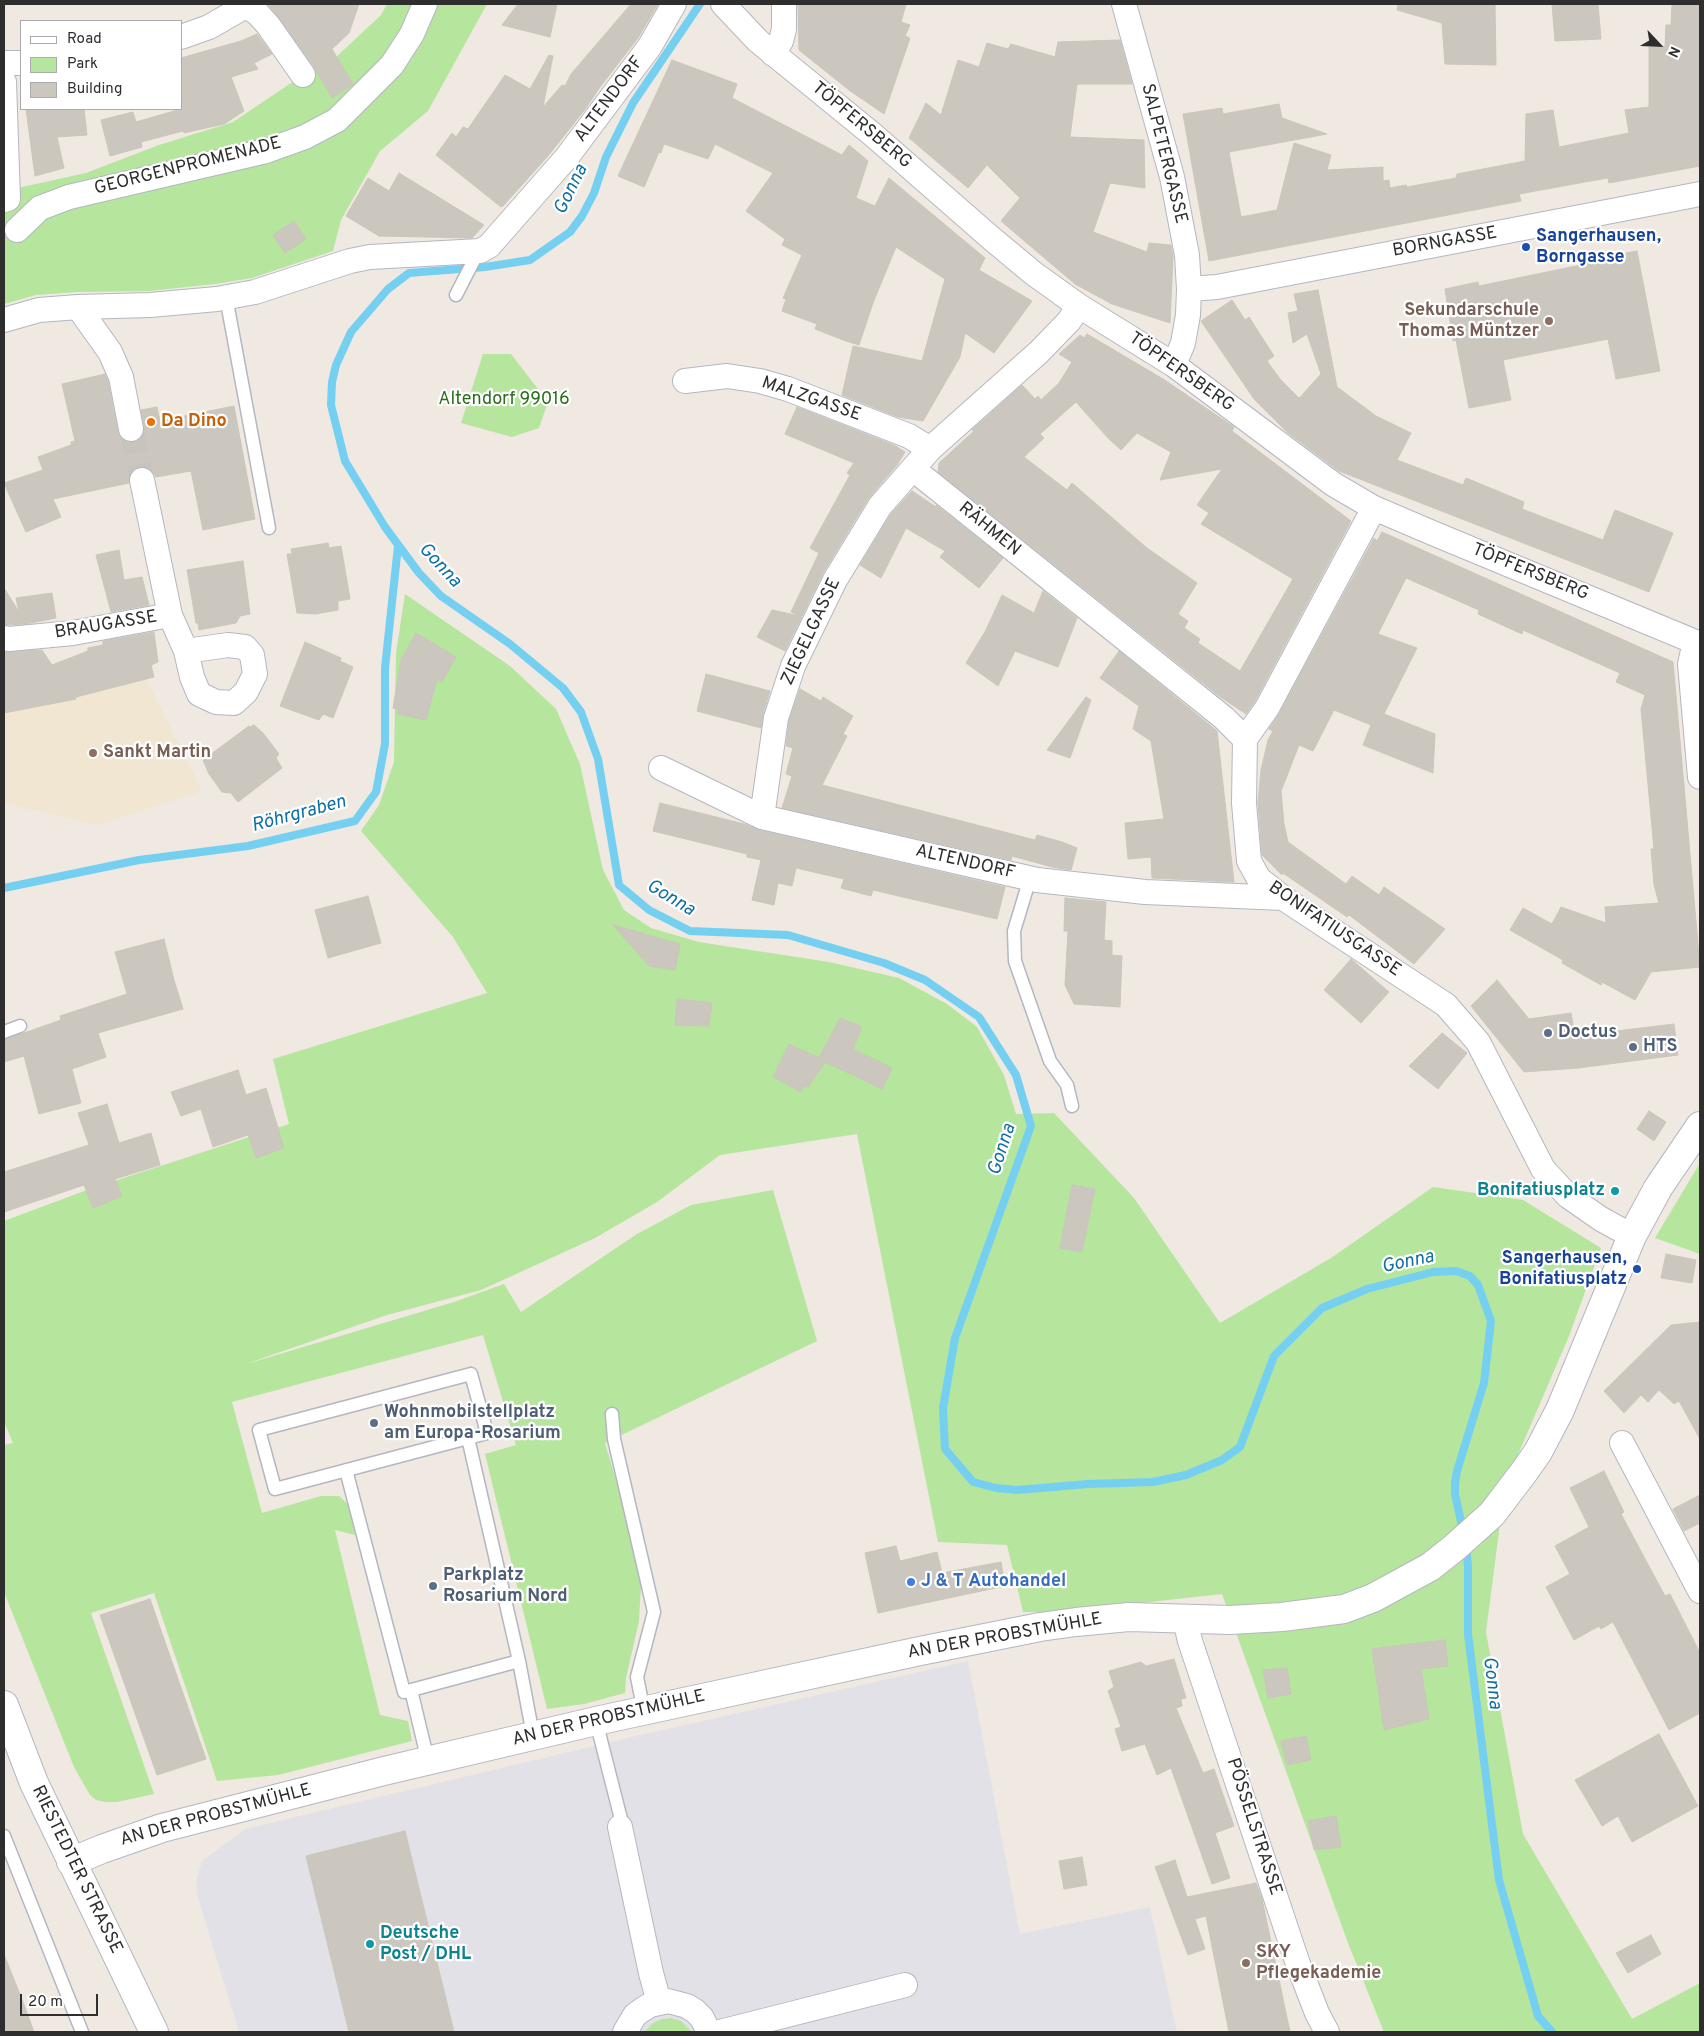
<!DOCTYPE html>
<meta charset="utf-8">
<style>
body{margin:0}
#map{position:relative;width:1704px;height:2036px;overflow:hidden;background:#efe9e1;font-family:Overpass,sans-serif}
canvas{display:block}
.frame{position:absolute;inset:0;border:5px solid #2e2e2e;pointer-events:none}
.legend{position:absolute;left:20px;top:20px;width:162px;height:90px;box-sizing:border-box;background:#fff;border:1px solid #ababab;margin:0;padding:6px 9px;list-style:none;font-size:15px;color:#2e2e2e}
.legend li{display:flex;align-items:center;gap:10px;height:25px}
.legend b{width:25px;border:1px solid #ababab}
.north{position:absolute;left:1634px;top:20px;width:50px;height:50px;-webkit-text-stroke:4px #fff;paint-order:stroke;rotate:115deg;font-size:14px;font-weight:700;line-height:20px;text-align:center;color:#2e2e2e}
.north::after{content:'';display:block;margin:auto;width:18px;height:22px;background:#2e2e2e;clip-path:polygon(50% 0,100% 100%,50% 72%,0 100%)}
.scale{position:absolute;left:20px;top:1994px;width:78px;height:22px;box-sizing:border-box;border:2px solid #2e2e2e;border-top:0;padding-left:6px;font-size:15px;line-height:18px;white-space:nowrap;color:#2e2e2e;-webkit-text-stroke:4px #fff;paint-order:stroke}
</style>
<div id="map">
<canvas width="1704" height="2036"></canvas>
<div class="frame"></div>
<ul class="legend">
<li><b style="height:6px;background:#fff"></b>Road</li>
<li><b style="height:14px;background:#b6e59e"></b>Park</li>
<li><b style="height:14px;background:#cbc7bf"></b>Building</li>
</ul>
<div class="north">N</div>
<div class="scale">20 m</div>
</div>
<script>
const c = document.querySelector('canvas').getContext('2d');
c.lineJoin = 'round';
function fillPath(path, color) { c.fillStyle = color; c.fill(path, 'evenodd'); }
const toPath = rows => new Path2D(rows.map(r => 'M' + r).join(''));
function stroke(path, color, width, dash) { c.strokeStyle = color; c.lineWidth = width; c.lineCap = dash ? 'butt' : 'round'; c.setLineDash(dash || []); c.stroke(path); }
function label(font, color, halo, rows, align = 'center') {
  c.font = font + ' Overpass,sans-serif'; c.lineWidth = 4.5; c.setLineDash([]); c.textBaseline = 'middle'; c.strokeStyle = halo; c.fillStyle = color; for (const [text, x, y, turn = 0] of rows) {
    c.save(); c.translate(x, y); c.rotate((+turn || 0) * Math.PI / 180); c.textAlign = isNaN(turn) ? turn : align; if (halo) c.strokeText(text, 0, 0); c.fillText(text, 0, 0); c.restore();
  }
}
fillPath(toPath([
 [968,1661,1020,1934,1150,1907,1177,2032,239,2032,198,1898,196,1881,202,1861,245,1829,632,1737]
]), '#e3e1e8');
fillPath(toPath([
 [146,679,202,791,97,825,4,803,4,714]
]), '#f0e6d1');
fillPath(toPath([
 [387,4,487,4,428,111,380,151,341,220,333,251,252,278,215,284,149,291,77,292,36,295,4,304,4,191,86,173,159,145,233,122,303,75,333,60,381,15],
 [483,354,511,354,548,402,539,428,512,437,461,423],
 [405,594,510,666,556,709,580,764,603,870,624,910,651,928,699,942,829,962,899,978,947,1004,977,1027,1004,1075,1016,1114,1054,1113,1134,1198,1220,1323,1331,1258,1433,1187,1523,1200,1601,1248,1569,1336,1505,1485,1486,1632,1523,1834,1632,2019,1700,1983,1700,2032,1384,2032,1348,1943,1222,1594,1059,1612,1023,1612,1007,1545,938,1542,857,1134,720,1155,657,1202,595,1238,481,1290,387,1315,243,1365,454,1302,504,1284,521,1312,637,1234,691,1205,773,1190,817,1341,605,1443,625,1510,641,1585,639,1621,626,1678,625,1693,584,1704,547,1709,485,1454,516,1445,483,1335,232,1402,262,1513,321,1496,339,1496,348,1504,355,1535,335,1530,380,1715,408,1721,412,1741,278,1775,217,1781,154,1593,91,1613,154,1794,117,1802,105,1802,96,1800,90,1795,74,1767,4,1592,4,1445,13,1443,4,1422,4,1221,87,1190,289,1124,273,1059,487,993,453,937,361,831,379,805,394,762,396,653],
 [1700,1163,1700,1254,1655,1238],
 [671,2018,681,2021,692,2032,644,2032,653,2023,662,2019]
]), '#b6e59e');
stroke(toPath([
 [700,4,633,103,606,157,594,193,582,216,570,232,530,260,485,267,409,273,388,289,351,332,336,365,332,382,331,405,345,461,385,527,419,573,441,596,510,644,563,688,581,712,598,759,619,885,649,910,690,931,788,935,884,963,925,980,979,1017,1016,1075,1031,1126,955,1338,943,1408,945,1449,973,1482,996,1488,1017,1490,1088,1484,1153,1482,1186,1475,1222,1460,1240,1447,1274,1356,1322,1308,1367,1289,1433,1272,1456,1271,1470,1276,1478,1285,1491,1321,1484,1383,1457,1471,1455,1483,1455,1494,1463,1531],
 [4,888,139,860,248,846,355,821,376,792,385,744,385,668,398,546],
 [1466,1545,1468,1566,1468,1634,1499,1880,1538,2016,1552,2032]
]), '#75cff0', 8);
const building = toPath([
 [268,4,359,4,349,33,332,49,353,84,332,98,314,67,268,4],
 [518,4,557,4,550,37,502,25,518,4],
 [631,4,658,4,638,38,600,87,586,108,548,156,503,206,501,207,436,155,452,133,456,137,463,127,468,129,505,75,530,89,549,55,553,56,543,107,562,85,565,86,571,74,631,4],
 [798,4,906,4,901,22,910,25,905,36,910,38,884,114,849,90,799,50,798,4],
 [1398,4,1495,4,1496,65,1445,64,1442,23,1397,10,1398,4],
 [1552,4,1598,4,1601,39,1555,41,1552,4],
 [1672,4,1700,4,1700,166,1609,183,1608,178,1585,182,1519,194,1521,201,1209,261,1183,114,1222,108,1223,114,1279,104,1282,118,1327,134,1229,152,1241,217,1277,210,1294,143,1331,155,1327,170,1383,167,1383,181,1389,180,1390,188,1406,185,1407,187,1456,178,1457,174,1525,161,1526,114,1553,110,1559,147,1629,133,1625,110,1649,107,1649,47,1665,47,1666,25,1671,25,1672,4],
 [257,34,272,54,254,63,258,69,231,77,244,111,224,124,184,133,183,131,141,142,142,147,110,156,101,120,133,112,136,122,181,109,181,58,241,41,257,34],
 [1120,40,1132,84,1077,84,1070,137,1144,140,1145,188,1110,183,1093,232,1147,252,1149,243,1171,245,1173,256,1170,323,1112,304,1075,284,1001,221,1020,198,987,165,968,188,909,138,926,103,941,115,958,60,979,67,987,43,1008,49,1011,44,1055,57,1058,42,1120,40],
 [672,60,737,84,732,98,842,155,849,145,868,161,856,198,875,206,889,178,985,258,979,270,1032,301,994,353,965,333,960,357,923,421,898,417,842,395,853,346,922,361,945,279,896,247,873,303,859,345,846,341,815,329,817,324,782,311,786,299,783,298,802,255,782,245,785,239,746,211,773,173,715,144,708,159,664,144,661,153,659,152,644,187,618,176,672,60],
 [26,109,84,109,87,135,57,137,64,168,35,176,26,109],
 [399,173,484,225,472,238,379,236,346,216,368,178,389,191,399,173],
 [294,221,306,239,285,253,273,235,294,221],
 [1637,251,1660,371,1616,379,1608,339,1503,360,1511,400,1469,408,1456,340,1453,341,1445,289,1478,282,1479,286,1605,260,1604,257,1637,251],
 [1318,290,1337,387,1376,416,1411,433,1397,460,1463,485,1466,478,1524,502,1522,509,1603,540,1615,510,1673,533,1649,592,1339,471,1287,432,1254,399,1201,321,1232,300,1245,320,1249,317,1274,356,1267,361,1280,379,1299,398,1301,396,1303,400,1302,395,1321,374,1307,334,1293,343,1288,313,1298,311,1294,294,1318,290],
 [1087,334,1163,379,1234,427,1232,431,1351,521,1255,701,1246,714,1219,696,938,472,939,463,974,431,972,430,1022,385,1035,399,1038,396,1041,400,1059,383,1072,362,1059,354,1080,335,1084,338,1087,334],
 [1076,402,1108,438,1121,450,1137,433,1171,452,1160,480,1222,469,1197,505,1209,513,1201,524,1293,579,1240,671,1198,643,1200,639,1184,628,1188,621,1178,614,1197,583,1147,548,1072,483,1067,490,1024,457,1044,438,1040,434,1076,402],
 [105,374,108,381,118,432,121,438,127,442,134,442,140,439,144,434,144,426,141,410,157,407,160,421,234,406,255,519,203,530,191,471,156,477,152,471,146,467,140,466,133,470,129,476,129,483,53,499,61,517,26,532,4,483,43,470,38,457,71,445,71,442,75,441,62,384,105,374],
 [797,407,894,445,905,452,897,465,868,499,823,573,785,651,757,637,772,610,800,616,791,612,819,553,810,548,850,475,847,473,854,463,785,434,797,407],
 [912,491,936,507,936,505,1003,558,979,588,940,557,945,551,906,528,881,578,860,565,891,514,912,491],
 [1382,532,1673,662,1700,967,1651,972,1635,1000,1602,982,1601,985,1562,963,1563,960,1510,930,1523,908,1552,924,1561,907,1606,923,1605,907,1659,903,1654,885,1651,849,1654,849,1641,709,1645,695,1616,682,1620,673,1523,630,1522,634,1478,614,1479,610,1406,578,1378,634,1417,648,1384,714,1435,734,1433,773,1363,745,1371,725,1334,710,1313,751,1299,745,1281,791,1284,824,1288,842,1346,884,1352,876,1379,895,1384,887,1445,929,1414,964,1349,915,1347,917,1283,873,1282,875,1262,855,1258,803,1261,770,1268,740,1273,731,1269,729,1279,714,1374,538,1377,541,1382,532],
 [328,543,329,548,341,546,350,599,338,601,338,610,316,614,297,613,287,554,292,554,291,549,328,543],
 [119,550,124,580,142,577,149,605,111,612,96,555,119,550],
 [243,561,250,614,240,616,236,623,199,630,198,623,196,623,187,570,243,561],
 [4,588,19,612,16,598,52,593,56,618,26,624,4,625,4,588],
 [1043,591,1077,618,1058,667,1015,651,998,686,966,663,986,630,1002,595,1034,613,1043,591],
 [154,632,158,662,151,665,154,677,76,697,76,699,4,713,4,652,42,650,52,665,88,651,88,648,103,645,103,641,154,632],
 [416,633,456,657,442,682,437,679,426,720,397,714,399,709,393,708,401,660,416,633],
 [305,642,341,658,340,661,353,667,333,718,323,714,319,720,280,706,305,642],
 [1119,651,1217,731,1234,882,1152,878,1151,857,1128,859,1125,823,1164,819,1151,741,1133,729,1139,706,1100,678,1119,651],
 [706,674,770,691,763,714,761,728,697,711,706,674],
 [800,689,821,701,823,697,853,716,843,734,847,736,822,785,1035,840,1037,835,1062,842,1077,848,1071,870,1052,867,1012,856,1011,860,782,808,792,776,786,774,793,748,786,746,789,721,800,689],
 [1086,697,1091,700,1070,758,1047,750,1086,697],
 [254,725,263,733,279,754,276,758,282,768,238,802,231,793,222,792,209,774,203,760,249,726,250,727,254,725],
 [660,803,744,824,759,830,1005,887,997,919,873,890,871,896,841,888,844,879,796,868,792,886,778,883,774,905,752,900,761,860,747,857,747,854,653,831,660,803],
 [368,896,381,943,328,958,315,910,368,896],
 [1065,898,1106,902,1104,940,1112,941,1112,955,1122,956,1120,1007,1074,1004,1065,985,1068,931,1064,931,1065,898],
 [613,925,680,944,675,970,649,966,613,925],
 [164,939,174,980,183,1009,98,1033,106,1057,72,1069,81,1103,39,1114,24,1056,4,1062,4,1040,61,1020,60,1016,127,994,115,952,164,939],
 [1351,959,1389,992,1361,1023,1324,990,1351,959],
 [1497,980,1529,1019,1571,1013,1575,1036,1674,1024,1678,1055,1578,1068,1524,1072,1471,1006,1497,980],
 [677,999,712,1003,709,1026,675,1025,677,999],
 [840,1018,862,1027,853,1049,892,1068,882,1089,825,1062,808,1087,804,1086,801,1092,773,1077,789,1044,819,1058,840,1018],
 [1442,1033,1467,1053,1438,1089,1409,1066,1442,1033],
 [238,1070,246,1095,266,1088,284,1148,256,1158,248,1135,213,1147,201,1109,181,1116,171,1092,238,1070],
 [107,1104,119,1143,151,1133,160,1165,115,1179,122,1196,93,1208,84,1185,4,1212,4,1172,89,1145,78,1113,107,1104],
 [1649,1111,1666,1122,1654,1141,1637,1129,1649,1111],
 [1072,1185,1095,1189,1082,1252,1060,1248,1072,1185],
 [1666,1254,1696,1260,1692,1283,1661,1278,1666,1254],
 [1700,1322,1700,1439,1679,1401,1674,1404,1659,1390,1648,1402,1641,1395,1624,1413,1604,1391,1671,1325,1700,1322],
 [1604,1471,1624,1512,1621,1514,1665,1596,1670,1594,1700,1653,1700,1713,1669,1730,1613,1622,1601,1629,1599,1626,1574,1640,1546,1587,1570,1574,1555,1546,1589,1527,1570,1488,1604,1471],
 [1700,1495,1700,1523,1684,1531,1673,1509,1700,1495],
 [896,1546,900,1561,937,1552,942,1573,1001,1562,1005,1586,878,1613,865,1553,896,1546],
 [150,1599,206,1759,157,1775,100,1615,150,1599],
 [1445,1640,1448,1666,1421,1669,1429,1719,1384,1730,1372,1649,1445,1640],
 [1174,1659,1186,1698,1181,1699,1182,1706,1176,1708,1203,1773,1214,1769,1234,1826,1215,1833,1230,1878,1212,1884,1171,1768,1157,1775,1145,1744,1122,1751,1115,1729,1121,1727,1108,1691,1114,1687,1109,1671,1141,1662,1146,1666,1174,1659],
 [1287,1668,1291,1694,1268,1698,1263,1670,1287,1668],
 [1659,1734,1698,1806,1632,1842,1618,1816,1602,1826,1575,1780,1659,1734],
 [1306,1736,1311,1760,1287,1765,1281,1741,1306,1736],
 [1336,1816,1341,1847,1314,1850,1308,1821,1336,1816],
 [405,1831,454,2032,349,2032,306,1856,405,1831],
 [1082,1857,1087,1885,1064,1889,1059,1861,1082,1857],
 [1175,1860,1187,1897,1256,1883,1262,1899,1290,2032,1229,2032,1206,1916,1195,1919,1205,1949,1188,1955,1155,1867,1175,1860],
 [1651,1935,1661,1954,1628,1973,1616,1953,1651,1935],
 [5,1957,23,2002,34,2032,4,2032,5,1957]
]);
fillPath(building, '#cbc7bf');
stroke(building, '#cbc5ba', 1);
stroke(toPath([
 [131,429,142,480]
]), '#c8c4bd', 24, [24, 12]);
const lane = toPath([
 [456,295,474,260,475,252],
 [226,297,269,528],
 [1030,878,1014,931,1015,961,1050,1061,1067,1085,1072,1106],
 [4,1032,20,1026],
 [471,1374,487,1433,275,1489,259,1430,471,1374],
 [612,1414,614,1439,654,1612,637,1677,641,1697],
 [468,1438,519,1661,533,1735],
 [346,1470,404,1692,519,1661],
 [411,1690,428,1761],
 [596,1721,621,1819,620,1827],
 [4,1836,82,2032]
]);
const street = toPath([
 [244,4,258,14,268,25,303,75],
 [723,4,758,41,872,134,991,238,1033,273,1079,306,1174,365,1333,484,1374,508,1435,534,1700,644],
 [1124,4,1172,177,1187,255,1189,289,1188,315,1183,343,1174,365],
 [181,37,209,27,249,4],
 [773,54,781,41,784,29,784,4],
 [4,63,21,63],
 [4,82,8,199,4,200],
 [17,230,40,208,69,197,266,151,305,137,337,120,392,65,412,34,425,4],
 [1189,289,1217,287,1700,194],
 [78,307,110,352,121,377,131,429],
 [4,320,39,310,78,307,150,305,217,299,255,292,350,261,370,257,480,251,489,246,567,157,650,46,674,4],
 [685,381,727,376,760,381,788,389,909,436,930,449],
 [913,469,1224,718,1245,739],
 [142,480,170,615],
 [1374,508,1267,708,1245,739,1244,803,1249,861,1259,879,1283,898,1446,1005,1478,1042,1543,1169,1568,1196,1601,1219,1632,1236],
 [4,638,9,639,73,633,170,615,186,651,192,677,199,694,216,702,234,703,246,692,255,674,252,655,245,647,228,645,186,651],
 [1695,642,1690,664,1700,777],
 [661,768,762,817,1037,880,1145,892,1283,898],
 [762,817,776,718,793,666,835,580,880,506,930,449,1039,352,1069,321,1079,306],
 [1622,1443,1700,1591],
 [1185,1619,1190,1641,1298,1964,1317,2013,1327,2032],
 [620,1827,651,1973,659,2002],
 [625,2032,635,2015,642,2010,650,2005,668,2001,687,2006,695,2011,702,2018,709,2032],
 [720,2032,905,1985]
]);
const secondary = toPath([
 [4,1705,34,1783,154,2032],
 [71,1862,102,1849,162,1828,384,1771,596,1721,920,1651,1040,1627,1076,1622,1129,1617,1230,1620,1282,1617,1344,1609,1373,1598,1430,1567,1454,1548,1492,1514,1524,1472,1538,1452,1560,1410,1632,1236,1658,1188,1700,1126]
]);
stroke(lane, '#b4b7c1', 15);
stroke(street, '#b4b7c1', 26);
stroke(secondary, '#b4b7c1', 30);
stroke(lane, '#fff', 12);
stroke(street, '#fff', 24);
stroke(secondary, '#fff', 28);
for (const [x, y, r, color] of [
 [1526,247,5,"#1a4fb4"],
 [1549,321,5,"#8d6e63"],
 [151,422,5,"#e8710a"],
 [93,753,5,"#8d6e63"],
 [1548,1033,5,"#5c6f8a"],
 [1633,1047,5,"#5c6f8a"],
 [1615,1191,5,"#0f9aa8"],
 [1637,1269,5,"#1a4fb4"],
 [374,1423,5,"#5c6f8a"],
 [911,1582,5,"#3f7fe0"],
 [433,1586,5,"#5c6f8a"],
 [370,1944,5,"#0f9aa8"],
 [1246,1963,5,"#8d6e63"]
]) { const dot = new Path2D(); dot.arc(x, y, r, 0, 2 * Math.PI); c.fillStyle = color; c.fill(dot); stroke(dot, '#fff', 2); }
label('18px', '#2e2e2e', '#fff', [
 ["ALTENDORF",610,100,-53],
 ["TÖPFERSBERG",861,126,40],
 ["SALPETERGASSE",1163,154,76],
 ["GEORGENPROMENADE",188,167,-14],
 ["BORNGASSE",1445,243,-10],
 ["TÖPFERSBERG",1181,373,35],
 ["MALZGASSE",811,400,19],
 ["RÄHMEN",989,530,39],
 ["TÖPFERSBERG",1530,573,22],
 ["BRAUGASSE",106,626,-9],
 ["ZIEGELGASSE",812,632,-65],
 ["ALTENDORF",965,863,13],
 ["BONIFATIUSGASSE",1334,930,34],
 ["AN DER PROBSTMÜHLE",1005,1637,-10],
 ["AN DER PROBSTMÜHLE",609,1719,-13],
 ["AN DER PROBSTMÜHLE",216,1816,-15],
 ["PÖSSELSTRASSE",1253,1827,72],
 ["RIESTEDTER STRASSE",76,1870,64]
]);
label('bold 18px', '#164399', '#fff', [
 ["Sangerhausen,",1536,237],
 ["Borngasse",1536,258],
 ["Sangerhausen,",1627,1259,"right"],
 ["Bonifatiusplatz",1627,1280,"right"]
], 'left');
label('bold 18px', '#785e54', '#fff', [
 ["Sekundarschule",1539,311,"right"],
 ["Thomas Müntzer",1539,332,"right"],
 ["Sankt Martin",103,753],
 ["SKY",1256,1953],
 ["Pflegekademie",1256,1974]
], 'left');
label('18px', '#2c6e1b', '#fff', [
 ["Altendorf 99016",504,400]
]);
label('bold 18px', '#c56008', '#fff', [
 ["Da Dino",161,422]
], 'left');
label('bold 18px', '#4e5e75', '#fff', [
 ["Doctus",1558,1033],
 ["HTS",1643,1047],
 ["Wohnmobilstellplatz",384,1413],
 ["am Europa-Rosarium",384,1434],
 ["Parkplatz",443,1576],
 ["Rosarium Nord",443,1597]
], 'left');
label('bold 18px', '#0d838f', '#fff', [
 ["Bonifatiusplatz",1605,1191],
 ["Deutsche",380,1934,"left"],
 ["Post / DHL",380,1955,"left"]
], 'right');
label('bold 18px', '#366cbe', '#fff', [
 ["J & T Autohandel",921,1582]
], 'left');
label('italic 19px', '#0d6fa3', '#fff', [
 ["Gonna",572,190,-64],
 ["Gonna",439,566,47],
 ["Röhrgraben",299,815,-15],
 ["Gonna",670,899,31],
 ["Gonna",1003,1150,-72],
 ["Gonna",1408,1263,-12],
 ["Gonna",1491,1683,83]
]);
</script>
